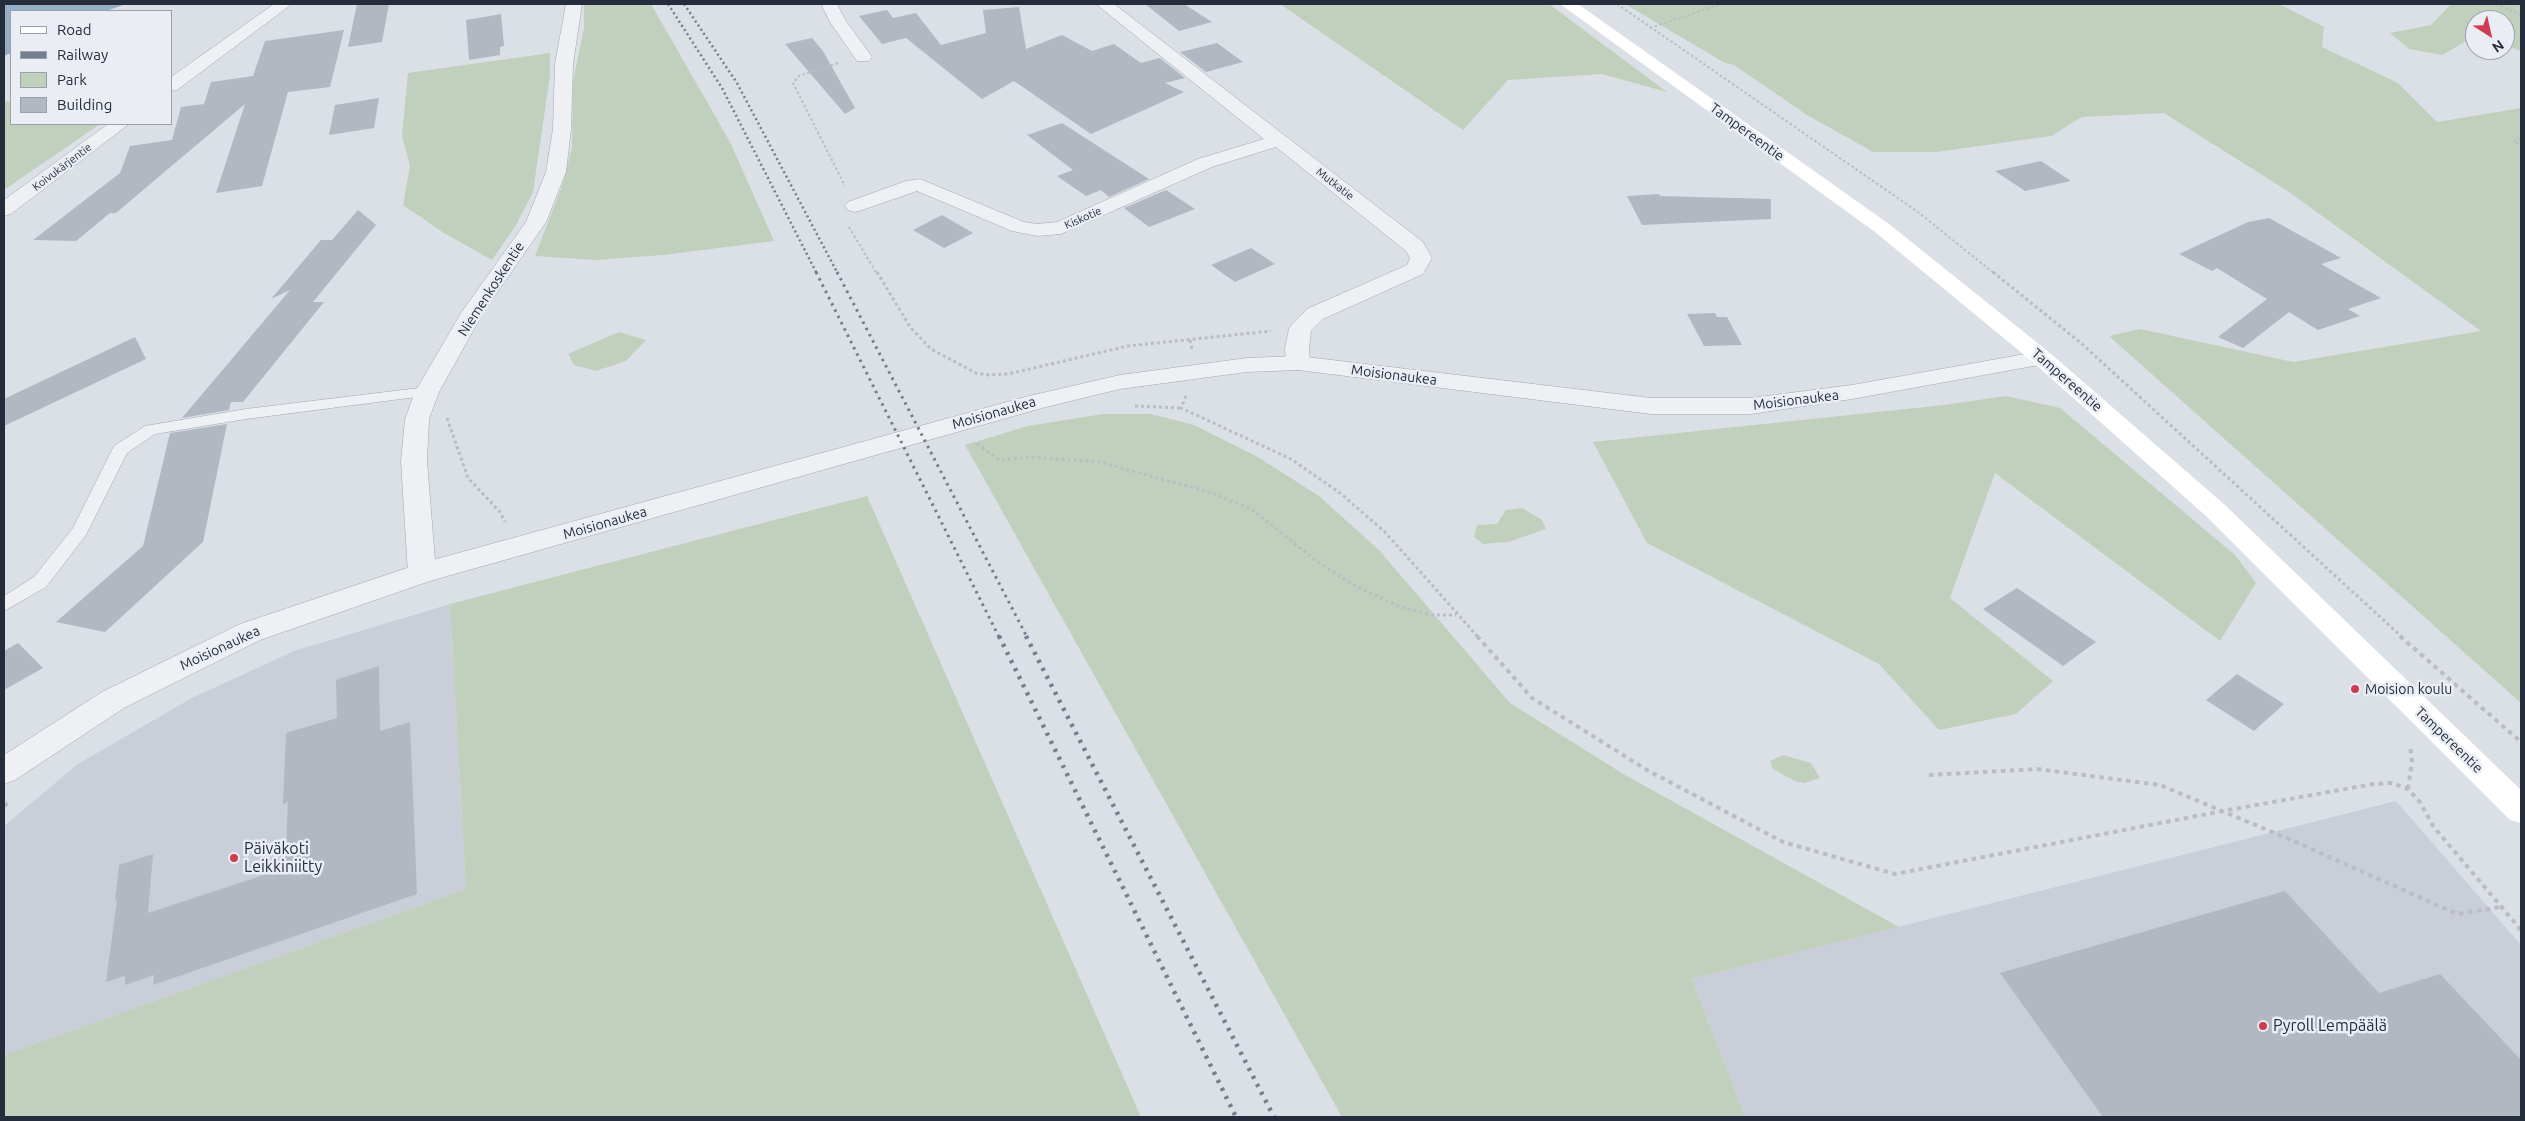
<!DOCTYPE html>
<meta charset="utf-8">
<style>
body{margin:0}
#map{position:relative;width:2525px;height:1121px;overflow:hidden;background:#dbdfe6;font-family:Ubuntu,sans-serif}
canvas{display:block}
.frame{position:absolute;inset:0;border:5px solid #252d3c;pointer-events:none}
.legend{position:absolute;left:10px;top:10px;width:162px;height:115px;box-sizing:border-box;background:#eaeef4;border:1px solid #9ba1aa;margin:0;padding:6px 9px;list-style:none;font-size:15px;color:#252d3c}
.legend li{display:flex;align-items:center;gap:10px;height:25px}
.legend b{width:25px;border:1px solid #9ba1aa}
.north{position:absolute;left:2465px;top:10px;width:50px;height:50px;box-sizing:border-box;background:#eaeef4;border:1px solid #9ba1aa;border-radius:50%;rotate:145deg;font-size:14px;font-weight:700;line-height:20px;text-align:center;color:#252d3c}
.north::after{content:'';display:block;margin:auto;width:18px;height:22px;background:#cf3c51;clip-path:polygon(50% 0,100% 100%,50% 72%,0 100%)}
</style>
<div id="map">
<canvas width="2525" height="1121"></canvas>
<div class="frame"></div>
<ul class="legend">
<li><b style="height:6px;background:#fff"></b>Road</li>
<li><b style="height:6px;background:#747e8f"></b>Railway</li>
<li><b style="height:14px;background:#c1d0bc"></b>Park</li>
<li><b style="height:14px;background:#b2b8c2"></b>Building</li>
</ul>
<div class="north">N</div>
</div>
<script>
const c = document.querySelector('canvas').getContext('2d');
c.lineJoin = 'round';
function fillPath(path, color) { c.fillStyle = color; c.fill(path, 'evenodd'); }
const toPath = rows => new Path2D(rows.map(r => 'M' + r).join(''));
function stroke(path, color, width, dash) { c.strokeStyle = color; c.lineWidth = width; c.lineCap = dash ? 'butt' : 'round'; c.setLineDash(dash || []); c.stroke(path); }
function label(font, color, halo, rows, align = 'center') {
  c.font = font + ' Ubuntu,sans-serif'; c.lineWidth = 5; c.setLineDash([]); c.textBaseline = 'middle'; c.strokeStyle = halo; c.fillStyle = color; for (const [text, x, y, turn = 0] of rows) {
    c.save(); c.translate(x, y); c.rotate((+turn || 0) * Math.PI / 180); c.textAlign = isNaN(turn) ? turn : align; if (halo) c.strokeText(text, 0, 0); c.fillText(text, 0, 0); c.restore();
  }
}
fillPath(toPath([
 [450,604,466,889,4,1055,4,826,78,764,192,698,294,651],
 [2396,801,2521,945,2521,1117,1745,1117,1692,979]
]), '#c9ced8');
fillPath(toPath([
 [584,4,651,4,730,142,774,241,663,255,596,260,535,256,562,186,572,148,573,81,584,29],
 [1280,4,1549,4,1667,92,1602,74,1508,80,1463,130],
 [1625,4,2279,4,2324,27,2322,47,2398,83,2437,122,2521,108,2521,703,2109,336,2140,329,2293,362,2481,331,2289,192,2164,113,2082,117,2051,136,1936,152,1873,152,1807,115,1734,65,1725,63],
 [2451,4,2521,4,2521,51,2505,45,2505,20,2475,20,2475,36,2442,55,2409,49,2390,33,2431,25],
 [550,53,550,75,533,192,516,225,492,260,444,233,403,205,410,166,402,136,408,73],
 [4,101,11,102,11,124,100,124,4,190],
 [619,332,646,340,626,361,596,371,574,365,568,354],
 [2006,396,2060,408,2235,555,2256,583,2220,641,1995,473,1950,598,2053,681,2016,714,1939,730,1879,664,1647,543,1593,442,1944,405],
 [1103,414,1151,414,1194,425,1258,457,1319,496,1379,550,1510,703,1625,775,1899,927,1692,979,1745,1117,1342,1117,965,445,1028,426],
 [867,496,1141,1117,4,1117,4,1055,466,889,450,604],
 [1522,508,1542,520,1546,529,1508,542,1483,544,1474,537,1477,525,1497,524,1506,510],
 [1783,755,1811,763,1820,778,1804,783,1795,781,1773,769,1770,761]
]), '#c1d0bc');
fillPath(toPath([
 [4,4,126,4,106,11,11,11,11,53,4,56]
]), '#95adc7');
fillPath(toPath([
 [357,4,389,4,382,42,348,47],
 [1145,4,1184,4,1212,22,1179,31],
 [1019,7,1026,49,1062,35,1092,51,1114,44,1141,63,1160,58,1185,78,1165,83,1184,92,1091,134,1014,81,982,99,906,38,882,44,859,16,887,10,893,18,916,13,941,45,986,33,983,10],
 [501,14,504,46,500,47,500,55,469,60,466,20],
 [344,30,330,87,288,92,262,186,216,193,245,104,116,213,110,213,76,241,33,240,120,173,130,146,172,140,181,107,204,104,211,82,253,76,265,41],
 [812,38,823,51,855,108,845,114,785,44],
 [1217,43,1243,62,1206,72,1180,52],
 [379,98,374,128,329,135,335,105],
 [1062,123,1149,179,1109,197,1101,190,1086,196,1057,176,1073,170,1027,135],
 [2041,161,2071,181,2025,191,1995,171],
 [1166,190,1195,209,1149,227,1124,208],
 [1659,194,1660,196,1771,199,1771,219,1642,225,1627,196],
 [358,210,376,225,313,302,324,302,243,402,231,402,229,410,182,418,290,290,271,299,321,240,332,240],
 [942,215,973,233,944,248,913,230],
 [2269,218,2341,258,2321,264,2381,298,2348,309,2360,316,2318,330,2289,312,2243,348,2218,337,2267,299,2217,268,2212,271,2179,254,2248,222],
 [1251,248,1275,264,1235,282,1211,265],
 [1715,313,1717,317,1727,317,1742,345,1704,346,1687,314],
 [135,337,146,359,4,426,4,399],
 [227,424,203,542,105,632,56,622,143,546,170,433],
 [2017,588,2096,642,2063,666,1983,609],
 [18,643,43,668,4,690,4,651],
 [379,666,380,731,410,722,417,894,153,985,154,975,125,985,125,976,106,982,117,900,115,901,119,865,153,854,148,913,285,868,288,802,283,804,286,733,337,718,336,680],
 [2237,674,2284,704,2254,731,2206,700],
 [2285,891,2379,993,2440,974,2521,1060,2521,1117,2103,1117,2000,973]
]), '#b2b8c2');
const service = toPath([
 [427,387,435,392,432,395,246,419,155,434,127,453,86,535,46,587,4,611,4,596,34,577,73,528,114,446,145,426,246,409,427,387]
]);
const minor = toPath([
 [274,4,292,4,177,90,171,91,171,77,274,4],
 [566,4,582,4,573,64,571,129,566,172,546,222,483,313,439,392,429,419,427,461,436,573,432,580,422,583,412,580,408,573,401,461,405,419,415,392,461,313,526,222,546,172,553,129,555,64,566,4],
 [821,4,837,4,846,21,872,57,869,61,857,61,830,22,821,4],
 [1096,4,1114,4,1423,242,1432,258,1423,274,1323,319,1311,331,1309,348,1310,363,1306,368,1298,370,1290,368,1286,363,1285,348,1289,329,1292,324,1307,309,1407,265,1410,258,1406,251,1276,147,1212,167,1061,234,1037,236,1012,231,917,191,862,210,855,212,848,210,845,206,848,202,906,181,920,179,1024,222,1037,224,1057,222,1198,159,1264,139,1096,4],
 [108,124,129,124,11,214,4,216,4,200,108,124]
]);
const tertiary = toPath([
 [2042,351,2050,353,2054,358,2050,363,1852,399,1751,414,1651,414,1298,370,1247,372,1120,389,1042,408,430,581,260,640,124,708,15,780,4,784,4,755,102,692,240,624,422,563,1029,396,1120,375,1247,358,1298,356,1651,398,1751,398,1852,385,2042,351]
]);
stroke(service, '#a1a6b0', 1);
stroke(minor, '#a1a6b0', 1);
stroke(tertiary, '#a1a6b0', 1);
stroke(toPath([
 [1617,4,1918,212,1995,274],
 [2496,4,2521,15],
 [1650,28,1721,4],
 [838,63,799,76,793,83,845,186],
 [2521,138,2514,141,2521,147],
 [849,227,877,274]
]), '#babdc4', 2, [2.5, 2.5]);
stroke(toPath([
 [877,272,910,327,931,349,976,373,989,375,1008,374,1128,346,1271,331],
 [1993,272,2082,344,2402,637],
 [1190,340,1192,350],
 [1186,396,1181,408,1291,459,1340,493,1385,532,1478,637],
 [1135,406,1181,408],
 [447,418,468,478,500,512,505,522],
 [977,444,999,460,1030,457,1100,462,1212,493,1253,510,1315,560,1352,584,1398,606,1431,615,1456,615]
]), '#babdc4', 3, [3, 3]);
stroke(toPath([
 [1477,636,1532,698,1647,770,1783,842,1895,874,2223,811,2373,784,2392,783,2408,789,2420,802,2433,826,2521,930],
 [2400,636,2521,742],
 [1929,775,2037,769,2160,785,2296,842,2457,914,2501,907],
 [2408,789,2412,761,2410,745],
 [4,806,11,801]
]), '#babdc4', 4, [4.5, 4.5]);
fillPath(service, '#eef0f4');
fillPath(minor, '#eef0f4');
fillPath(tertiary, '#eef0f4');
fillPath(toPath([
 [1560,4,1578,4,1889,224,2050,353,2225,505,2521,790,2521,823,2510,820,2207,517,2034,363,1875,232,1560,4]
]), '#fff');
stroke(toPath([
 [668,4,722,88,817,274],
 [684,4,737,83,838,274]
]), '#747e8f', 2.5, [2, 3]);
stroke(toPath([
 [816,272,999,637],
 [837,272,1027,637]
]), '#747e8f', 3, [2.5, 4.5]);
stroke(toPath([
 [999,636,1236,1117],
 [1026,636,1274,1117]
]), '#747e8f', 4.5, [3, 6]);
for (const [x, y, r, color] of [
 [2355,689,5,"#cf3c51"],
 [234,858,5,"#cf3c51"],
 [2263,1026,5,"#cf3c51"]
]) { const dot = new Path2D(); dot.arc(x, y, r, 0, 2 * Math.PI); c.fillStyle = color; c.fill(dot); stroke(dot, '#eaeef4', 2); }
label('11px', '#252d3c', '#eaeef4', [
 ["Koivukärjentie",62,167,-37],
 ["Mutkatie",1335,184,38],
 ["Kiskotie",1083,218,-24]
]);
label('14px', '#252d3c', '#eaeef4', [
 ["Tampereentie",1747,132,36],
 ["Niemenkoskentie",491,289,-57],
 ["Moisionaukea",1394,375,7],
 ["Tampereentie",2067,380,41],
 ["Moisionaukea",1796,400,-7],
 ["Moisionaukea",994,413,-16],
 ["Moisionaukea",605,523,-16],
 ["Moisionaukea",220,648,-25],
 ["Tampereentie",2449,740,44]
]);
label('14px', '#252d3c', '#eaeef4', [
 ["Moision koulu",2365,689]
], 'left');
label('16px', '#252d3c', '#eaeef4', [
 ["Päiväkoti",244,849],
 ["Leikkiniitty",244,867],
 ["Pyroll Lempäälä",2273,1026]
], 'left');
</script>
